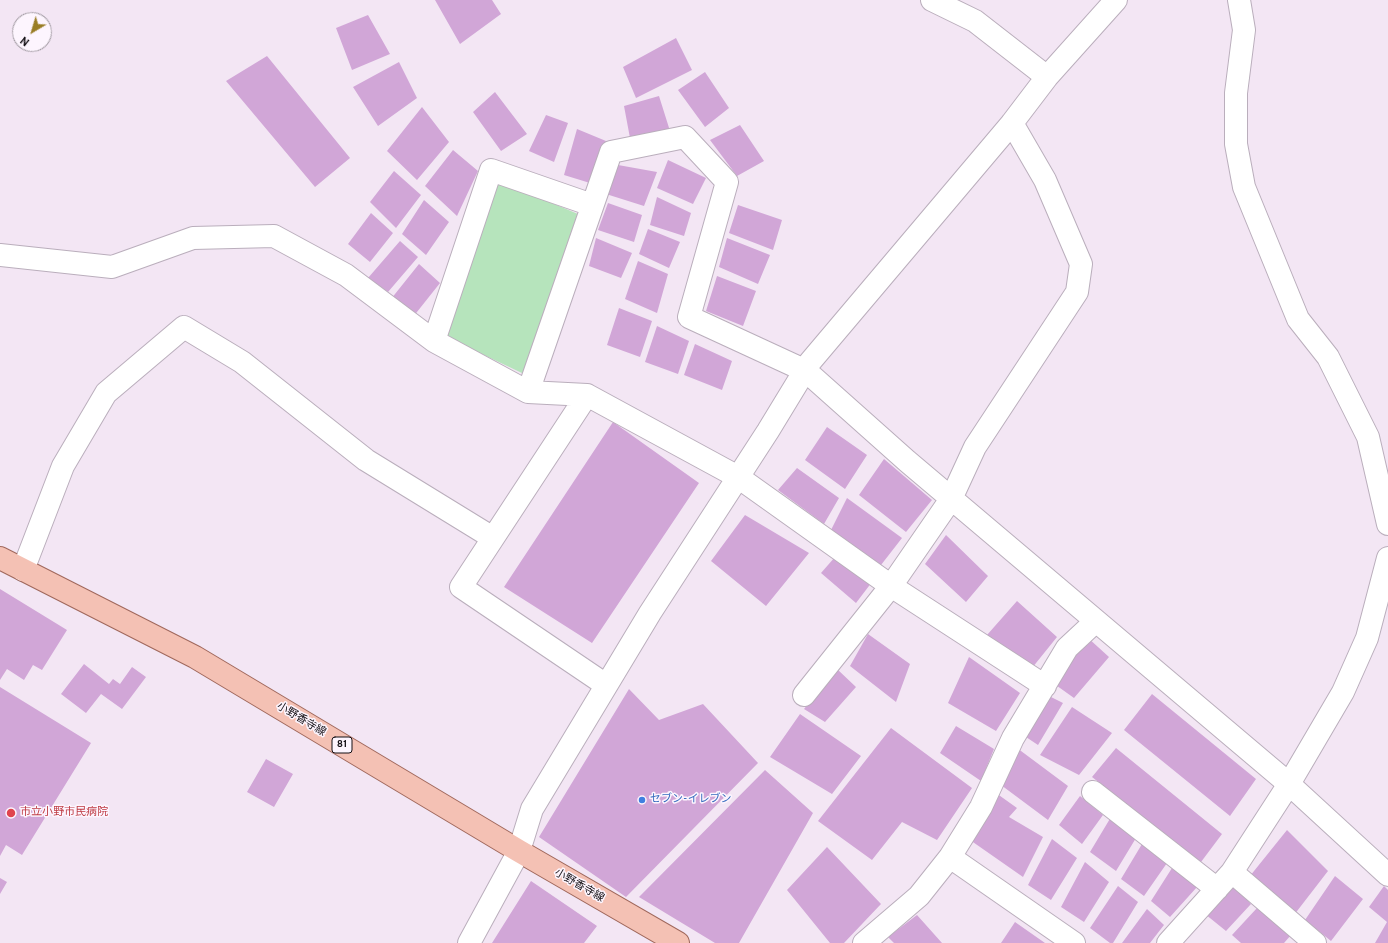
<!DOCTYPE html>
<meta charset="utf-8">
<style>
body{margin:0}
#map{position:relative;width:1388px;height:943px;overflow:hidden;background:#f3e6f4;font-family:Overpass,sans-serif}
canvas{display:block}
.north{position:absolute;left:12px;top:12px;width:40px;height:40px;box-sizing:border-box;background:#fdf5fe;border:1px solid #a099a1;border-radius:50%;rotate:218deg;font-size:11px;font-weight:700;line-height:16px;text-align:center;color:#141015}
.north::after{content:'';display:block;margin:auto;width:14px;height:18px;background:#997d25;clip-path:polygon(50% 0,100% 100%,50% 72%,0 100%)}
</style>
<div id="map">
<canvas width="1388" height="943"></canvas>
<div class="north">N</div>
</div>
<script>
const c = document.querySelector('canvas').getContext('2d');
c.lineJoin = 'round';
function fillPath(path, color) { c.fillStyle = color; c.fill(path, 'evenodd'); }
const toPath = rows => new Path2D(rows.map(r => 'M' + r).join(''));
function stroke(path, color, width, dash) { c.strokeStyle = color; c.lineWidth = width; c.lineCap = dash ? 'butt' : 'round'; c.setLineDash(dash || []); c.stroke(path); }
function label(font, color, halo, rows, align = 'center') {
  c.font = font + ' Overpass,"Noto Sans JP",sans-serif'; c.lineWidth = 3; c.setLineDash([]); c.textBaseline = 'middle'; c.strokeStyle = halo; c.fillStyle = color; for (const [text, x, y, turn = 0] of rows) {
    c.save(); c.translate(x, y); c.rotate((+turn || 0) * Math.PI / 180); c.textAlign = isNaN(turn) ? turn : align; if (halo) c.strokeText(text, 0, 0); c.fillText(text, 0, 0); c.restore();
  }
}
fillPath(toPath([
 [495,179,578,214,524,374,446,337]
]), '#b6e4bc');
fillPath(toPath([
 [435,0,492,0,501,14,460,44],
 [368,15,390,54,352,70,336,28],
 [676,38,692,70,636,98,623,67],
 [267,56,350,158,315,187,226,81],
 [399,62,417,98,378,126,353,87],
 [705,72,729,108,705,127,678,90],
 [495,92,527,134,501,151,473,112],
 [659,96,670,131,630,138,624,106],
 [422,107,449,142,417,180,387,151],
 [546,115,568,123,554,162,529,151],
 [740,125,764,161,737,176,710,140],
 [577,129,606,141,590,183,564,175],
 [453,150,478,171,457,216,425,186],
 [668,160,706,178,693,204,657,188],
 [618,165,657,172,644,206,606,194],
 [394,171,421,195,396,228,370,202],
 [657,197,691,213,684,236,650,225],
 [424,200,449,222,426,255,402,234],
 [608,203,642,215,634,242,598,230],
 [738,205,782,220,773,250,729,233],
 [371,213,393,233,370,262,348,244],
 [648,229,680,242,669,268,639,254],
 [596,238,632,253,621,278,589,266],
 [727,238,770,255,758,284,719,267],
 [400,241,418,257,388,292,368,278],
 [638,261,668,274,657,313,625,299],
 [419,264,440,283,413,317,391,299],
 [717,276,756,291,743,326,706,311],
 [619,308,652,321,640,357,607,345],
 [657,326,689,341,678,374,645,362],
 [695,344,732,361,722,390,684,375],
 [613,422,699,483,592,643,504,587],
 [827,427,867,455,845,489,805,460],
 [884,459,932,500,906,532,859,495],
 [797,468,839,498,824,524,778,490],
 [847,498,902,538,881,565,831,530],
 [745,515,809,553,766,606,711,561],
 [946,535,988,576,966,602,925,564],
 [835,557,872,582,856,603,821,573],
 [0,589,67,630,42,670,33,665,24,680,7,669,0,680],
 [1017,601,1057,637,1032,668,987,635],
 [868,634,910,664,896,702,850,666],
 [1087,637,1109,657,1074,698,1053,683],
 [969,657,1020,693,996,731,948,703],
 [84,664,109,684,113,679,120,684,132,667,146,677,122,709,101,694,86,713,61,694],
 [837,669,856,687,825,722,804,709],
 [0,687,91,743,22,855,6,845,0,856],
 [629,689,659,720,703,704,758,763,626,897,539,837],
 [1152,694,1256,779,1230,816,1124,730],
 [1049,696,1063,703,1038,745,1023,735],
 [1072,707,1112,733,1079,775,1040,755],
 [800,714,861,756,832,794,770,757],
 [956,726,994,749,981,781,940,753],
 [891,728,972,788,937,840,902,822,872,860,818,821],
 [1017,748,1068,786,1048,820,1001,785],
 [1116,748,1222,834,1201,862,1092,777],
 [266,759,293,774,274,807,247,792],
 [765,770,813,813,739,943,715,943,639,897],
 [996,793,1017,808,1009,817,1043,837,1023,877,970,840],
 [1080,796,1103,815,1082,844,1059,825],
 [1111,817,1136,838,1116,871,1090,852],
 [1287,830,1328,871,1294,915,1250,876],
 [1052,839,1077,858,1051,900,1028,885],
 [1142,844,1167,863,1144,896,1121,879],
 [827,847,881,904,844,943,830,943,787,890],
 [1085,862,1109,882,1084,922,1061,907],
 [1172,868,1197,887,1170,917,1151,901],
 [1335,876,1363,899,1331,941,1305,920],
 [0,878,7,882,0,894],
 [531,881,597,926,584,943,492,943],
 [1118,886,1138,902,1113,943,1110,943,1090,928],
 [1233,886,1251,904,1226,931,1205,914],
 [1384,886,1388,890,1388,943,1375,943,1387,922,1369,907],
 [1257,908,1291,935,1284,943,1241,943,1232,935],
 [1147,909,1164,925,1150,943,1122,943],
 [917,915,942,943,894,943,888,937],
 [1015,922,1045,943,1001,943]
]), '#d1a6d7');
const minor = toPath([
 [932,0,975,21,1047,77],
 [1239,0,1244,30,1236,93,1236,144,1244,187,1298,319,1328,357,1368,437,1388,524],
 [592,205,491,170,434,341,528,392,611,152,685,137,727,182,689,317,806,371,907,461,1289,784,1388,875],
 [0,255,112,267,193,238,274,236,346,275,434,341],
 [528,392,587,395],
 [23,570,63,466,106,393,184,327,242,362,366,460,493,538],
 [606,685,461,587,587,395,738,477,891,586,1045,686],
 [804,695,891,586,951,499,975,447,1077,292,1081,264,1045,180,1012,123],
 [1093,792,1217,889],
 [950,857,1074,943],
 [1232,872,1315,943],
 [469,943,519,851,532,809,650,613,768,431,810,362,1012,123,1047,77,1116,0],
 [864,943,919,896,950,857,981,807,1013,738,1067,648,1096,621],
 [1168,943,1232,872,1289,784,1343,692,1367,638,1388,558]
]);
const major = toPath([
 [0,558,195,657,519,851,678,943]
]);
stroke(minor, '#baaebc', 24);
stroke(major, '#a0685c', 24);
stroke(minor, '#fff', 22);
stroke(major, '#f4c1b4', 22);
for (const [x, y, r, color] of [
 [642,800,4,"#3f7fe0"],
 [11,813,5,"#e0444e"]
]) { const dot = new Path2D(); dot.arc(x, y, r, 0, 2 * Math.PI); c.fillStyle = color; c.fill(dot); stroke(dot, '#fdf5fe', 1.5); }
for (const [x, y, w] of [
 [342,745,20]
]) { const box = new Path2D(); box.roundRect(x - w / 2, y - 8, w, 16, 3); c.fillStyle = '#fdf5fe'; c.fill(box); stroke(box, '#141015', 1); }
label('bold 10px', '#141015', null, [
 ["81",342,745]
]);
label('11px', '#141015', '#fdf5fe', [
 ["小野香寺線",301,720,31],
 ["小野香寺線",579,886,30]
]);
label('11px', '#366cbe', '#fdf5fe', [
 ["セブン-イレブン",650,800]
], 'left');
label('11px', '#be3a42', '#fdf5fe', [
 ["市立小野市民病院",20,813]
], 'left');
</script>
